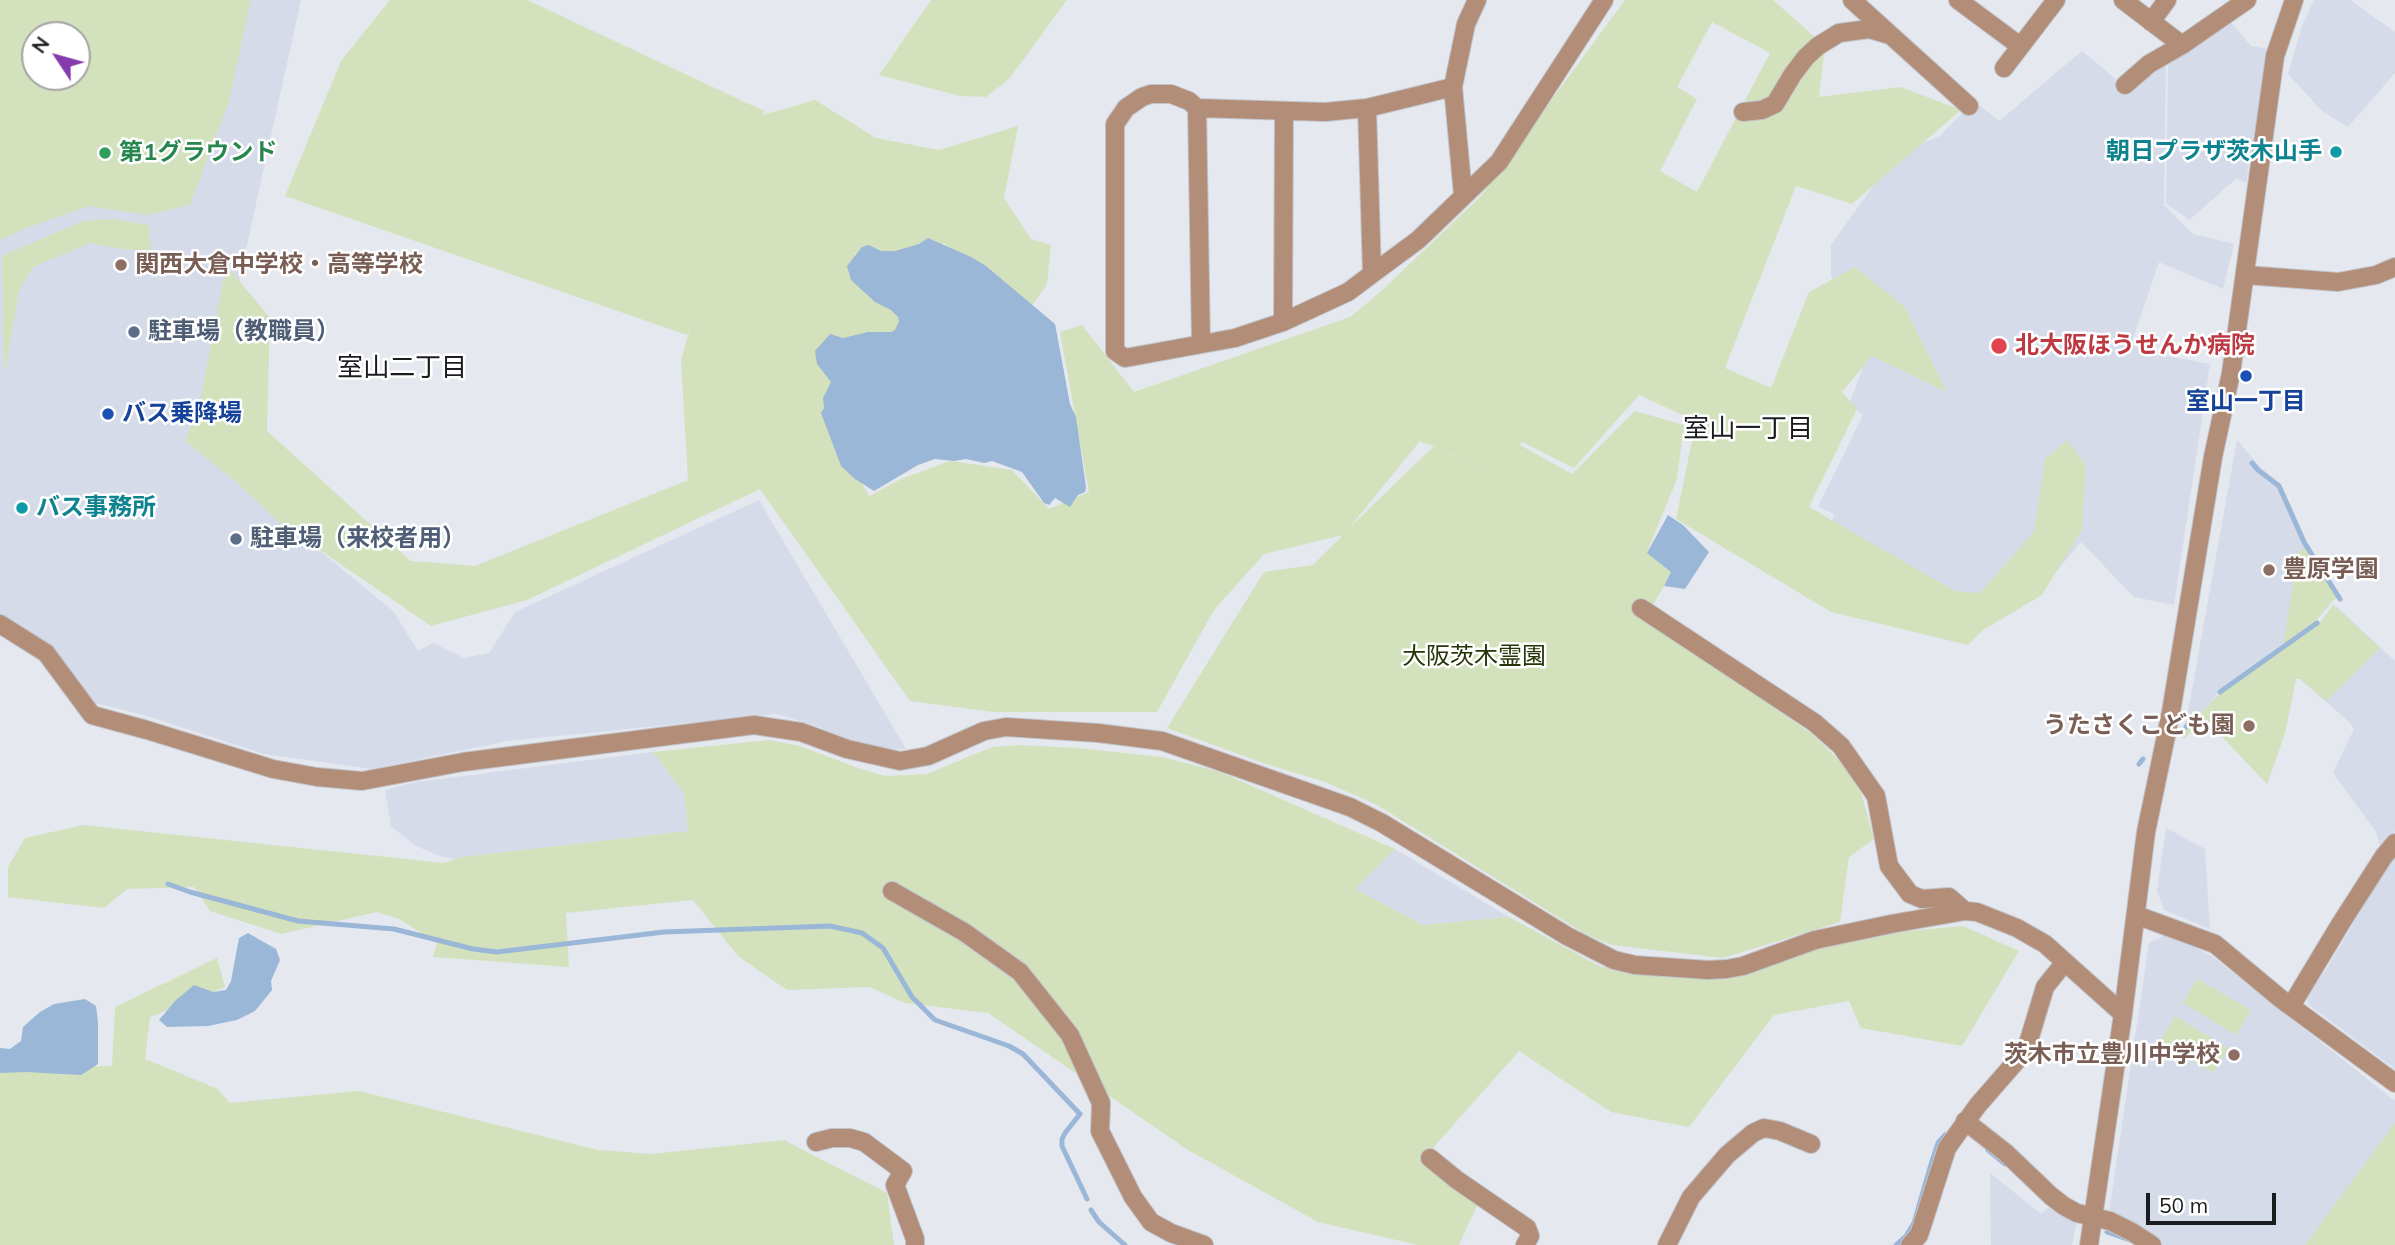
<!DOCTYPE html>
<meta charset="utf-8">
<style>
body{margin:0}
#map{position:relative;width:2395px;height:1245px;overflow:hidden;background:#e5e8ef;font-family:Mulish,sans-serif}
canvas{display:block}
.north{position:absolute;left:21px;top:21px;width:70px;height:70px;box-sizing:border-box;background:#fff;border:2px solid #a4a4a5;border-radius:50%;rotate:306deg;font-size:19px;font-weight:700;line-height:28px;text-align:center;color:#1b1c1f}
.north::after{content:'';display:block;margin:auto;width:24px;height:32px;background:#853bad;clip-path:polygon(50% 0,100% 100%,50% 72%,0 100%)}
.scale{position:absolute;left:2146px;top:1193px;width:130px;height:32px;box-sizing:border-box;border:4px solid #1b1c1f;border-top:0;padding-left:9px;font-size:21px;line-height:24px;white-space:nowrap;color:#1b1c1f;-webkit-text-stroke:5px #fff;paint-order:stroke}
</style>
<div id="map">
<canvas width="2395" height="1245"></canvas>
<div class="north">N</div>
<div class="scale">50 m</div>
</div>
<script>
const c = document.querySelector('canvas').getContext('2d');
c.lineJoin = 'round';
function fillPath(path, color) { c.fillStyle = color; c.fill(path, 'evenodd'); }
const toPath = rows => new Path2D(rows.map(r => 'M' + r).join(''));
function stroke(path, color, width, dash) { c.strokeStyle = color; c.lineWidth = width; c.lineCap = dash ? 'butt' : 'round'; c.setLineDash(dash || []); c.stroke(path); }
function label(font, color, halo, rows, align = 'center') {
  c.font = font + ' Mulish,"Noto Sans JP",sans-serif'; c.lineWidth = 5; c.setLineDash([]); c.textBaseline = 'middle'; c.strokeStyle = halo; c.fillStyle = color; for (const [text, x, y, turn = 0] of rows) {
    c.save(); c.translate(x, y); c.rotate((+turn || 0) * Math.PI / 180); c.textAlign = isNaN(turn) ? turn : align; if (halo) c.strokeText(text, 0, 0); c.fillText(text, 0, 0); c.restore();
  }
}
fillPath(toPath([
 [0,0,301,0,201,453,393,611,418,651,433,643,464,658,489,653,515,612,759,500,906,749,887,749,853,741,816,726,777,714,508,741,372,769,264,754,144,715,95,703,53,649,0,614],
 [35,35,77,35,77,77,35,77],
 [2314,0,2350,0,2395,32,2395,73,2348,127,2322,111,2288,74,2302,26],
 [2229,20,2251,46,2268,49,2246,183,2237,178,2189,220,2166,203,2168,61],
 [2082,51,2129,90,2166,62,2164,205,2193,234,2234,244,2223,289,2159,262,2133,339,2151,353,2210,364,2174,605,2134,597,2081,542,2044,586,1983,629,1827,537,1834,514,1818,507,1863,415,1849,404,1863,368,1831,275,1831,245,1897,153,1940,136,1974,101,1999,121],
 [2237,440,2260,467,2281,484,2308,544,2341,596,2333,600,2315,622,2222,689,2211,701,2319,624,2333,605,2337,607,2395,661,2395,831,2380,847,2376,832,2333,773,2354,729,2349,722,2300,679,2296,679,2285,733,2267,784,2211,725,2202,723,2183,739],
 [653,752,684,793,689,831,462,857,455,859,440,856,416,846,391,826,385,790,416,782],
 [2166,828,2205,849,2210,929,2164,910,2157,891],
 [1395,849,1509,917,1423,925,1354,889],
 [2395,853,2395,1069,2309,1005,2307,995,2327,968],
 [2167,934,2212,956,2395,1101,2395,1245,2163,1245,2109,1212,2149,943],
 [1990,1173,2041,1214,2051,1206,2076,1224,2072,1245,1991,1245]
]), '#d5dbe9');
fillPath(toPath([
 [0,0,251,0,229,101,190,205,147,215,89,206,26,228,0,240],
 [35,35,77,35,77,77,35,77],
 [390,0,527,0,764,111,763,115,815,100,876,138,939,150,1018,126,1004,198,1031,239,1051,245,1047,284,1029,310,991,304,1004,281,990,279,944,243,895,264,854,253,909,328,845,386,824,418,869,496,901,479,950,461,1012,470,1049,509,1089,492,1060,332,1082,325,1134,392,1350,317,1378,294,1481,196,1625,0,1773,0,1825,46,1819,97,1901,87,1961,110,1852,204,1796,186,1725,368,1771,388,1809,292,1855,267,1905,307,1947,392,1872,356,1842,392,1857,409,1809,507,1955,591,1980,593,2034,532,2045,459,2067,440,2086,465,2082,530,2042,595,1983,630,1968,645,1831,612,1676,519,1696,421,1639,395,1574,468,1522,442,1520,445,1572,474,1635,411,1684,425,1677,479,1647,552,1672,572,1646,617,1812,734,1857,778,1874,839,1849,857,1840,922,1723,958,1612,945,1587,935,1377,805,1325,782,1266,764,1167,728,1264,572,1313,565,1343,535,1264,554,1214,610,1157,712,994,712,910,701,760,489,527,600,431,626,279,522,235,481,185,441,200,402,226,265,270,318,267,431,411,561,475,566,688,480,681,360,691,325,687,335,285,196,341,61],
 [1712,22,1770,53,1697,192,1660,171,1697,99,1677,87],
 [1420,441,1494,472,1433,447,1350,527],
 [931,0,1067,0,1009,79,986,97,960,96,879,75],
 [114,219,149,225,151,250,128,250,90,243,33,267,19,291,4,376,2,256,83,221],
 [2306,548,2337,598,2333,600,2315,622,2283,645,2299,551],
 [2333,605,2380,648,2326,701,2301,679,2296,679,2285,733,2267,784,2211,725,2202,723,2183,739,2184,730,2221,693,2319,624],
 [769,740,800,746,861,769,886,776,927,774,992,747,1019,745,1077,748,1162,757,1220,772,1395,849,1355,889,1423,925,1509,917,1601,967,1729,978,1854,936,1963,926,2019,951,1962,1046,1861,1028,1849,1001,1774,1015,1689,1127,1611,1112,1519,1051,1424,1158,1479,1201,1459,1245,1418,1245,1318,1222,1188,1150,988,1013,905,1003,869,987,787,990,738,956,693,900,566,913,569,967,433,957,437,943,399,919,377,912,281,934,210,911,194,887,127,889,104,908,8,897,8,867,25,838,83,825,444,863,462,857,688,831,684,793,653,752],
 [217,958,225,987,150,1017,145,1059,218,1089,230,1103,359,1091,598,1150,652,1154,784,1140,887,1193,894,1245,0,1245,0,1067,112,1066,115,1007],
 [2197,979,2251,1010,2236,1035,2183,1003],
 [2175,1016,2228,1048,2213,1073,2160,1041],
 [2395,1123,2395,1245,2305,1245]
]), '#d3e2bc');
fillPath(toPath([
 [928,238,971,257,986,266,1055,324,1070,404,1076,417,1086,487,1085,492,1078,495,1070,507,1055,498,1049,505,1044,503,1022,472,992,461,984,463,966,459,954,461,935,459,918,465,874,491,855,479,841,466,821,413,824,408,823,398,831,382,817,364,815,351,830,334,843,338,868,332,891,332,895,330,899,321,898,317,891,310,875,302,851,280,847,266,862,247,869,245,881,251,895,251,919,244],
 [1668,515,1683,525,1709,552,1685,589,1664,586,1671,572,1647,553],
 [248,933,276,949,280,960,271,981,272,990,255,1011,237,1020,208,1026,167,1027,159,1020,176,1000,194,985,213,992,226,990,231,981,239,938],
 [85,999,96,1006,98,1022,98,1064,81,1075,26,1072,0,1073,0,1048,10,1049,21,1041,23,1027,40,1012,54,1004]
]), '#9ab7d8');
stroke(toPath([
 [2252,463,2258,470,2279,486,2304,542,2340,599],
 [2220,692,2317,623],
 [2186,727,2191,720],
 [2139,764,2143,759],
 [168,884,190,892,298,921,394,929,473,949,497,952,664,932,830,926,862,933,883,948,912,997,935,1020,1009,1046,1023,1054,1080,1114,1065,1133,1062,1139,1062,1146,1087,1199],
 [1988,1150,2005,1164],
 [1091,1210,1099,1222,1125,1245],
 [2107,1232,2130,1240],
 [1896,1245,1906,1236,1914,1223,1932,1161,1938,1143,1945,1135]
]), '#9ab7d8', 5);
const minor = toPath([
 [1852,0,1969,106],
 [1958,0,2020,46],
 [2123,0,2182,45],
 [2151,22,2167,0],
 [2004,68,2056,0],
 [2125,85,2149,64,2182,45,2247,0],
 [1197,108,1325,112,1367,108,1372,274,1348,292,1283,322,1235,338,1125,358,1115,351,1115,124,1126,108,1142,97,1151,94,1171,94,1189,101,1197,108,1201,344],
 [1367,108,1453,87],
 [1743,112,1762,110,1775,104,1793,74,1806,57,1818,46,1839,33,1869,29,1889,35],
 [1463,195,1453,87,1466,24,1477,0],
 [1372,274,1418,240,1499,162,1604,0],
 [2246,275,2338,282,2376,275,2395,267],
 [1283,322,1284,111],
 [1641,608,1815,723,1841,746,1876,796,1889,866,1910,894,1922,899,1949,897,1965,911],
 [0,624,46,653,92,715,147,730,273,769,317,777,362,781,463,762,754,725,801,732,847,749,900,761,928,756,984,731,1006,727,1098,733,1162,741,1350,807,1382,823,1567,936,1614,960,1635,965,1708,970,1727,969,1743,966,1815,940,1891,924,1965,911,1977,912,2017,928,2045,944,2123,1014],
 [892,891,964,932,1020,972,1070,1035,1101,1103,1100,1131,1133,1197,1151,1222,1171,1233,1204,1245],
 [2136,915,2215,944,2281,999,2395,1083],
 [2291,1006,2341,923,2384,856,2395,843],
 [1965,1121,2006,1153,2051,1196,2064,1206,2077,1213,2110,1221,2132,1232,2152,1245],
 [816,1142,832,1138,850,1138,864,1142,903,1171,895,1185,915,1239,915,1245],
 [1430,1158,1457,1180,1527,1228,1530,1236,1525,1245],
 [1667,1245,1691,1197,1727,1155,1753,1133,1764,1128,1780,1131,1811,1144],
 [1910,1245,1919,1235,1947,1148,1978,1105,2026,1050,2045,987,2065,962],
 [2089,1245,2123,1014,2146,832,2171,712,2213,457,2231,373,2275,56,2294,0]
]);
stroke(minor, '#c1c3ca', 20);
stroke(minor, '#b28e79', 18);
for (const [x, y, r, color] of [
 [2336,152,7,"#0f9aa8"],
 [105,153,7,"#2e9e5b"],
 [121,265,7,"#8d6e63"],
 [134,332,7,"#5c6f8a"],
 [1999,346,9,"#e0444e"],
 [2246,376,7,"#1a4fb4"],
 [108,414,7,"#1a4fb4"],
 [22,508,7,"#0f9aa8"],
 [236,539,7,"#5c6f8a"],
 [2269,570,7,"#8d6e63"],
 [2249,726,7,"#8d6e63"],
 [2234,1055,7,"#8d6e63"]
]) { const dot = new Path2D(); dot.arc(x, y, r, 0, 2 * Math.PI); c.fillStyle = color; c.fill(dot); stroke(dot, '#fff', 2.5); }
label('bold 24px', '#0d838f', '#fff', [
 ["朝日プラザ茨木山手",2322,152],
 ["バス事務所",36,508,"left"]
], 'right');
label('bold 24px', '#27864d', '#fff', [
 ["第1グラウンド",119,153]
], 'left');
label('bold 24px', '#785e54', '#fff', [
 ["関西大倉中学校・高等学校",135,265],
 ["豊原学園",2283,570],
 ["うたさくこども園",2235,726,"right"],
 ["茨木市立豊川中学校",2220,1055,"right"]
], 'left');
label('bold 24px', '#4e5e75', '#fff', [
 ["駐車場（教職員）",148,332],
 ["駐車場（来校者用）",250,539]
], 'left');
label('bold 24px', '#be3a42', '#fff', [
 ["北大阪ほうせんか病院",2015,346]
], 'left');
label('bold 24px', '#164399', '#fff', [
 ["室山一丁目",2246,402],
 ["バス乗降場",122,414,"left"]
]);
label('24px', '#273406', '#fff', [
 ["大阪茨木霊園",1474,657]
]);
label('26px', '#1b1c1f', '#fff', [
 ["室山二丁目",402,368],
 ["室山一丁目",1748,429]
]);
</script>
